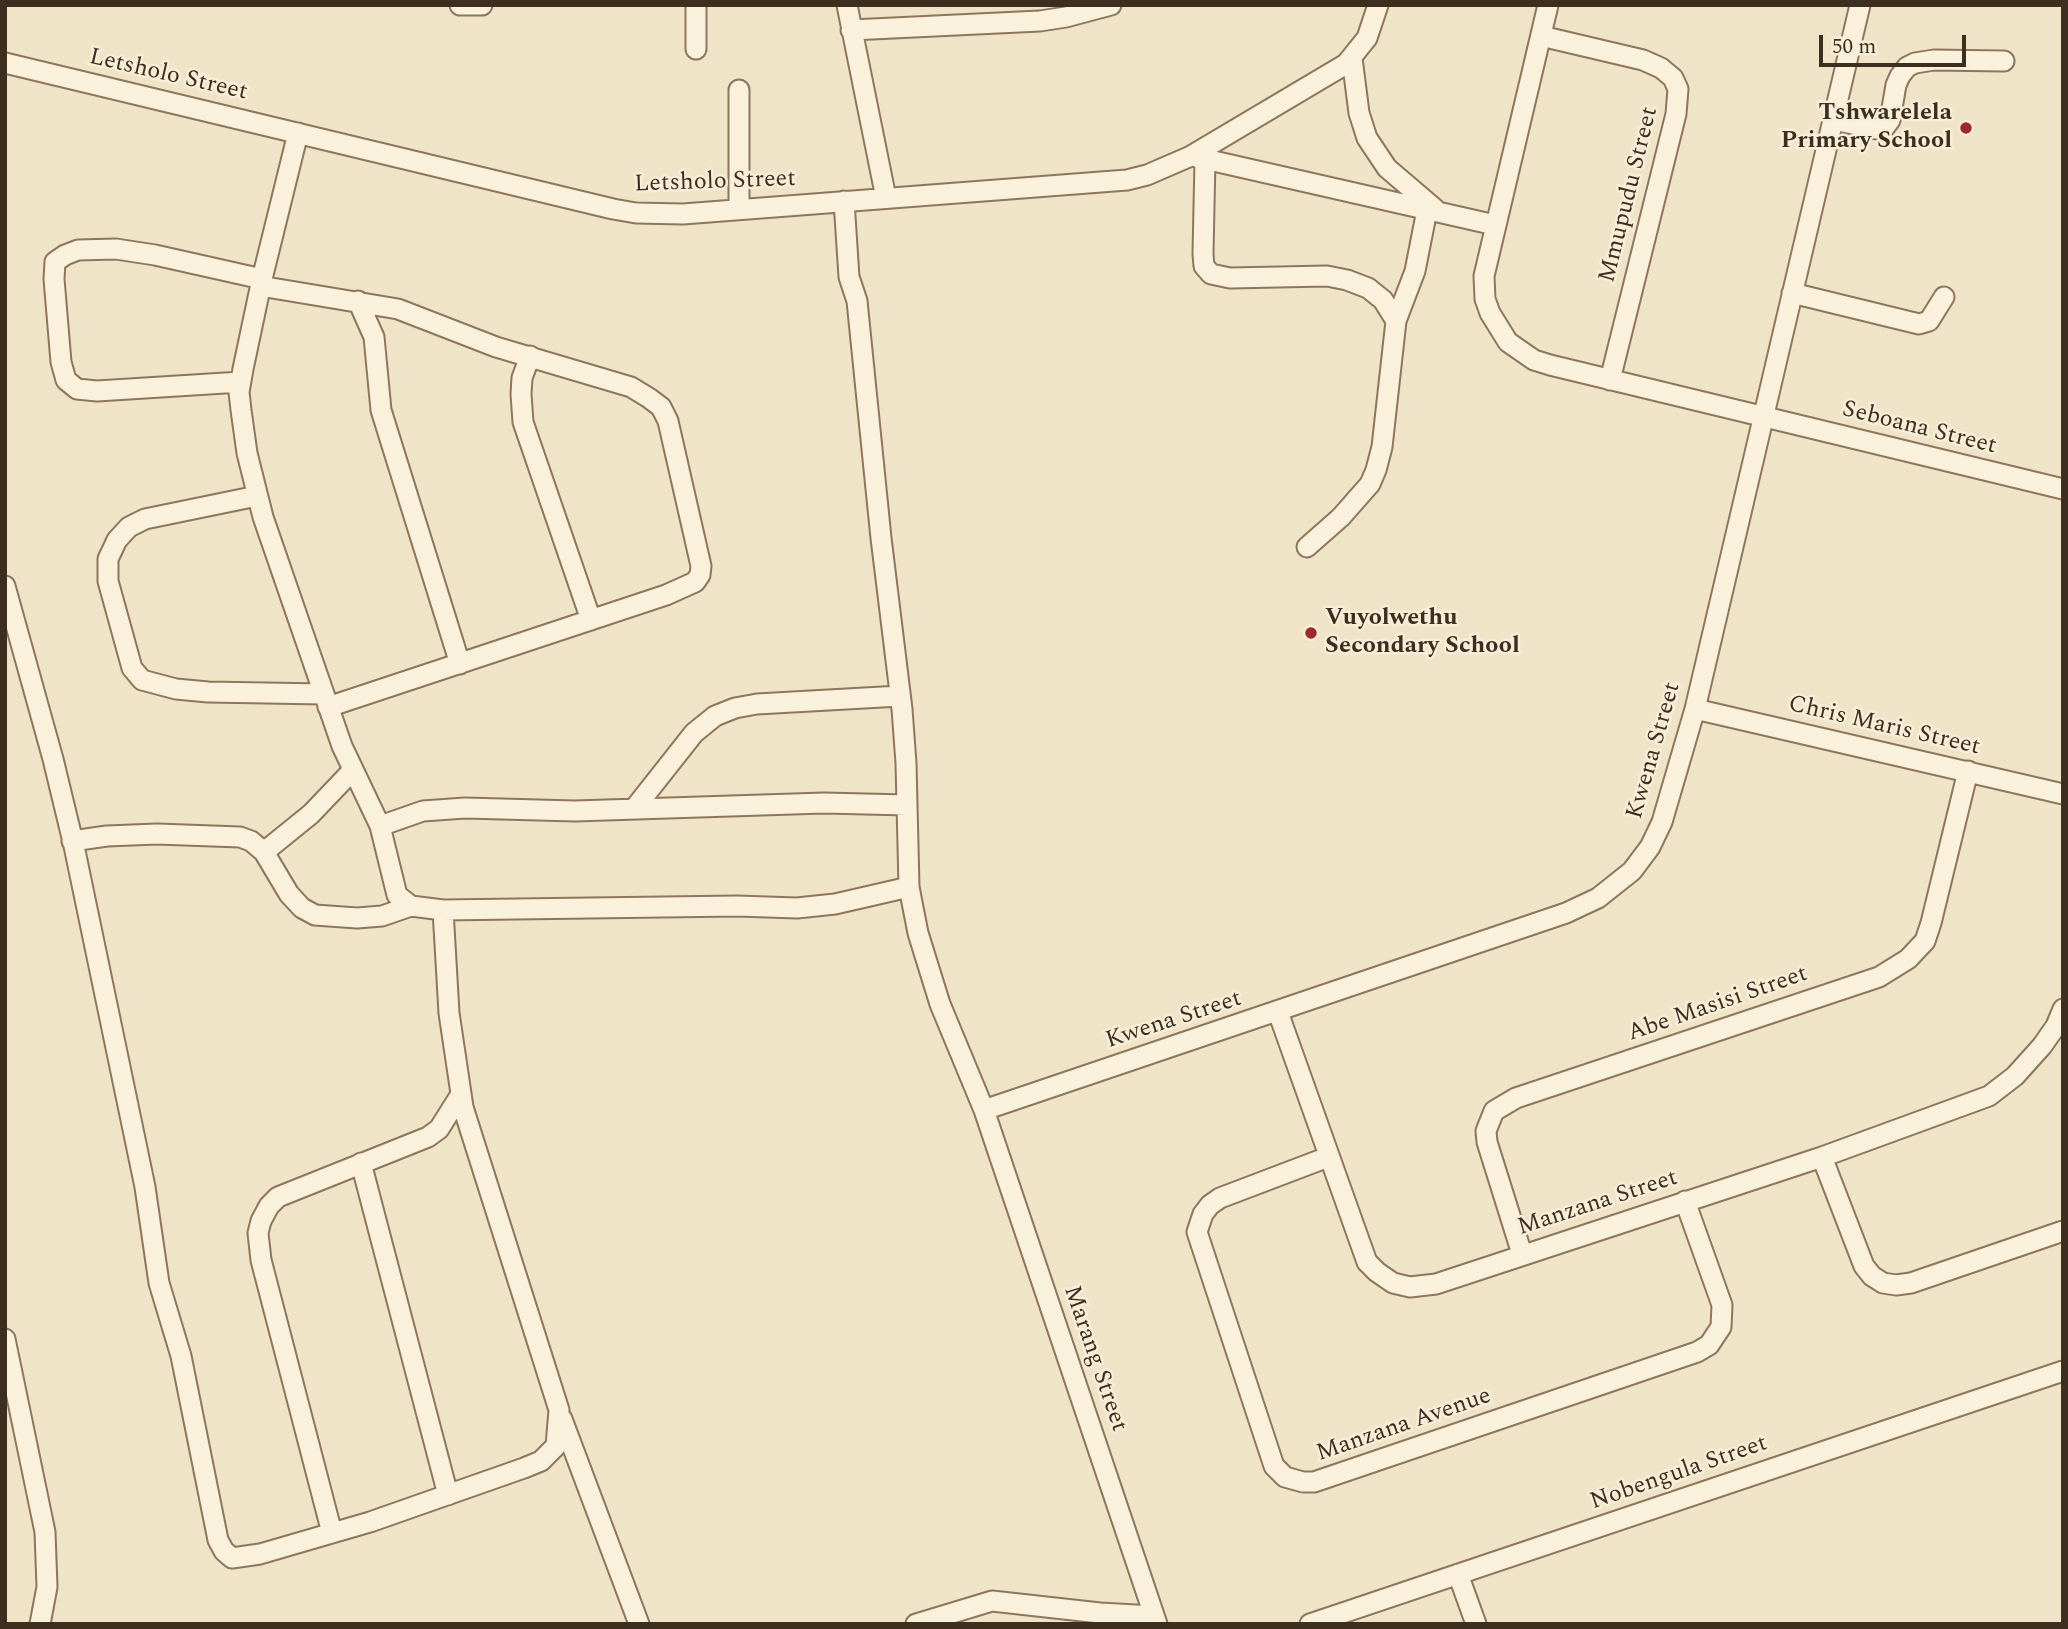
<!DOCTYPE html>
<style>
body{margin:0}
#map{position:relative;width:2068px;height:1629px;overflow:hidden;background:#f0e4c8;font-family:Spectral,serif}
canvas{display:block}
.frame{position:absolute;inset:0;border:7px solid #3d2e20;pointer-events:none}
.scale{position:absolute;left:1819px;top:35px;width:147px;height:32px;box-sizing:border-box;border:4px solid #3d2e20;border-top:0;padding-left:9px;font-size:21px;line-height:24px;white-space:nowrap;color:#3d2e20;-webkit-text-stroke:5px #f7eed8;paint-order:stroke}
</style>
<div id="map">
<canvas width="2068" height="1629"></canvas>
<div class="frame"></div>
<div class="scale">50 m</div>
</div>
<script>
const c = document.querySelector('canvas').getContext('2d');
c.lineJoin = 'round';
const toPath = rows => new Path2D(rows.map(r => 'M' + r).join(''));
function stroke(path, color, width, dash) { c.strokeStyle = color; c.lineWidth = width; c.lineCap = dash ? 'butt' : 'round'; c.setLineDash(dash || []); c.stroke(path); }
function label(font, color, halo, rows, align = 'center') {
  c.font = font + ' Spectral,serif'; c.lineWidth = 5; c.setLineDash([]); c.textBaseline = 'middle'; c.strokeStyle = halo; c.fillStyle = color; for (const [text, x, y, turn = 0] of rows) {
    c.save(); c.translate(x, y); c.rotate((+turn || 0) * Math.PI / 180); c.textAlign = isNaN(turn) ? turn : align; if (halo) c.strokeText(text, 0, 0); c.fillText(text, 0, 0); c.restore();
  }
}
const minor = toPath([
 [460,5,482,5],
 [847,5,886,198],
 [1548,5,1484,276,1485,299,1490,313,1508,342,1534,360,1550,365,2063,489],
 [851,30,1040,21,1066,17,1111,5],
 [1541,36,1643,60,1661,68,1673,78,1678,89,1676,114,1610,380],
 [696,49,696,5],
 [1352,58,1359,113,1367,138,1387,168,1435,209],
 [5,63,613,209,636,213,683,214,1127,180,1147,175,1191,156,1346,64,1367,38,1378,5],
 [1833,120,1877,129,1884,128,1890,120,1896,85,1900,76,1907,67,1915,63,1934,60,2004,61],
 [298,133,262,279,243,369,239,392,241,410,247,453,263,517,342,746,380,826,397,895,411,906,443,910,737,906,797,908,835,904,909,887],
 [1196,157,1495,225],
 [1205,159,1203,254,1204,266,1211,274,1230,278,1327,276,1347,280,1368,288,1383,300,1396,321,1382,447,1376,470,1370,484,1341,517,1307,547],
 [844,201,849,277,857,301,881,538,902,709,906,763,909,887,918,933,940,1004,984,1110,1157,1624],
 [739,209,739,90],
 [260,286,398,309,496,347,631,387,649,398,661,407,668,421,701,566,700,575,695,582,666,595,328,707],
 [1792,293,1919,324,1929,321,1944,297],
 [358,301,374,337,381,410,460,664],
 [1396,321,1415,271,1427,210],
 [530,356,522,378,521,394,523,422,591,620],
 [241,382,97,391,77,389,66,380,61,362,54,279,55,262,65,255,78,250,116,249,155,255,262,279],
 [257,496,145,519,129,527,117,540,108,559,108,581,132,668,142,680,176,689,208,692,324,694],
 [5,586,53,759,74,846,145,1187,159,1283,181,1356,218,1540,224,1551,232,1558,260,1554,370,1522,524,1468,541,1461,556,1446,559,1410,463,1107,449,1013,443,910],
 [1695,709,2063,794],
 [634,809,694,733,715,716,735,708,757,704,900,696],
 [380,826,423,811,465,808,575,811,824,803,907,805],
 [72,841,107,836,157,834,240,837,251,841,264,852,289,894,302,908,315,915,357,918,382,916,411,906],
 [264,852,311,814,353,770],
 [1278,1012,1367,1262,1377,1272,1393,1283,1410,1287,1436,1284,1822,1157,1989,1096,2015,1076,2042,1046,2056,1026,2063,1009],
 [984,1110,1566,913,1598,898,1632,871,1650,847,1662,822,1695,709,1860,5],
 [1328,1157,1220,1198,1210,1205,1203,1214,1197,1232,1274,1466,1285,1477,1303,1482,1314,1482,1697,1352,1709,1345,1721,1327,1722,1305,1685,1201],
 [1822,1157,1864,1266,1872,1276,1883,1283,1896,1285,1911,1283,2063,1231],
 [361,1163,448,1495],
 [1522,1254,1487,1142,1486,1131,1494,1111,1516,1098,1879,977,1908,959,1925,941,1931,923,1968,771],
 [5,1339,45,1532,47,1587,40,1624],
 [562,1419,639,1624],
 [332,1533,261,1260,258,1233,261,1221,269,1206,278,1197,428,1137,439,1129,461,1094],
 [1458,1574,1476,1624],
 [916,1624,992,1601,1100,1613,1154,1616],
 [1310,1624,2063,1371]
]);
stroke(minor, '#8d765c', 23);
stroke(minor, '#faf1dc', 19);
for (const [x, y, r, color] of [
 [1966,128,7,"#9e2a2b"],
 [1311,633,7,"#9e2a2b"]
]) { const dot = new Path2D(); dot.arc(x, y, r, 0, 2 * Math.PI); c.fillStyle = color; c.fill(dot); stroke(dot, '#f7eed8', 2.5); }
label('24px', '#3d2e20', '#f7eed8', [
 ["Letsholo Street",168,76,13],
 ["Letsholo Street",715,183,-2],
 ["Mmupudu Street",1630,195,-76],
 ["Seboana Street",1919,429,14],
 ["Chris Maris Street",1884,727,13],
 ["Kwena Street",1655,751,-74],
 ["Abe Masisi Street",1718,1005,-19],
 ["Kwena Street",1174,1021,-18],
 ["Manzana Street",1598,1204,-18],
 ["Marang Street",1094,1359,71],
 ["Manzana Avenue",1404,1426,-19],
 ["Nobengula Street",1679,1474,-19]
]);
label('bold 24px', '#3d2e20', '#f7eed8', [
 ["Tshwarelela",1952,114],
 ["Primary School",1952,142],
 ["Vuyolwethu",1325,619,"left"],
 ["Secondary School",1325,647,"left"]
], 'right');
</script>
